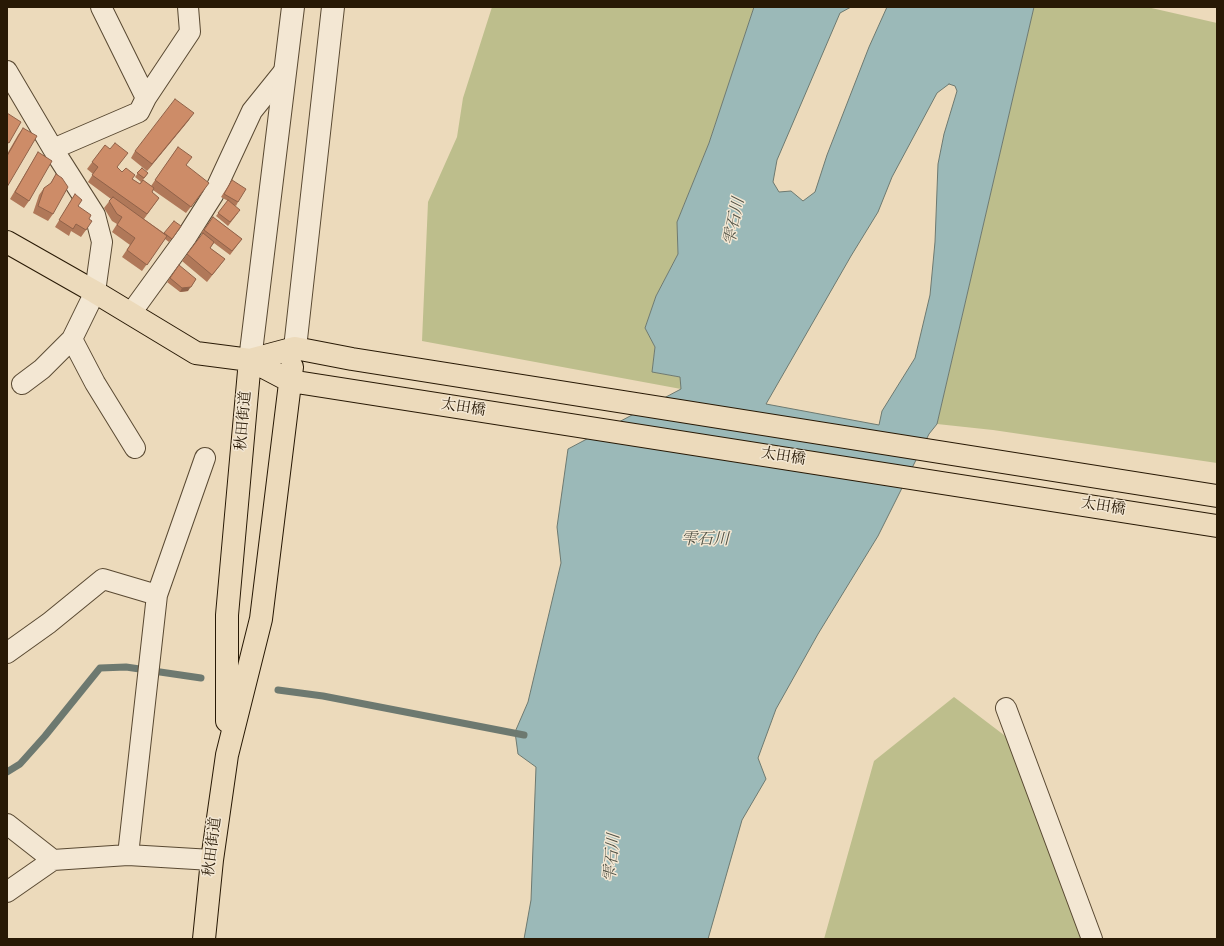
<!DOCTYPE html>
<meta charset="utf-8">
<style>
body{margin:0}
#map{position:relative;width:1224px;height:946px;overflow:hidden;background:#ecdabb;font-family:"Sorts Mill Goudy",serif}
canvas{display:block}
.frame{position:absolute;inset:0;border:8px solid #281905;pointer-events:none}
</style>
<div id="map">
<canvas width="1224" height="946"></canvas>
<div class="frame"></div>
</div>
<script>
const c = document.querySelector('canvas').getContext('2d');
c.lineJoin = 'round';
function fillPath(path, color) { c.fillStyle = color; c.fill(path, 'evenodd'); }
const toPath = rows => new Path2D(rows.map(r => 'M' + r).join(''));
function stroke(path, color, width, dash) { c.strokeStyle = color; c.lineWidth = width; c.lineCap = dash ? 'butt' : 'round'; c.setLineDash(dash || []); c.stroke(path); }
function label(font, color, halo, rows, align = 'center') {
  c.font = font + ' "Sorts Mill Goudy","Noto Serif JP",serif'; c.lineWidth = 3; c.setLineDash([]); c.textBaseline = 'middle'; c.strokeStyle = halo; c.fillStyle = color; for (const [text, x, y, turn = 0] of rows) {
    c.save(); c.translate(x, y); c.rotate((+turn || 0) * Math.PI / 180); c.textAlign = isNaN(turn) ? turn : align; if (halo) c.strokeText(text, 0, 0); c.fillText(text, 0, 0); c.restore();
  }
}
fillPath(toPath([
 [492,7,754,7,709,143,677,222,678,254,656,296,645,328,655,347,652,372,680,377,681,389,422,341,428,202,457,137,463,98],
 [1034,7,1147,7,1217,23,1217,463,993,430,937,424],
 [954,697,1021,748,1095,939,824,939,874,761]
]), '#bdbe8c');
const water = toPath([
 [754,7,851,7,840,13,777,160,773,182,779,192,791,191,803,201,815,192,827,155,869,47,887,7,1034,7,937,424,929,434,878,536,818,634,776,709,758,758,766,779,742,820,708,939,524,939,531,900,536,767,518,754,515,732,528,702,561,563,557,527,568,449,681,389,680,377,652,372,655,347,645,328,656,296,678,254,677,222,709,143,754,7],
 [949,84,955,86,957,91,944,134,938,164,935,242,930,295,915,358,882,411,879,425,766,404,851,256,878,212,892,177,937,93,949,84]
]);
fillPath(water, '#9bb9b8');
stroke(water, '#6d7970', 1);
stroke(toPath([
 [278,690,323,696,524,735],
 [7,772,20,764,45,736,100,668,126,667,201,678]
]), '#6d7970', 7);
const minor = toPath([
 [101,7,146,98],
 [7,71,53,149,95,215,102,242,95,292,72,339,95,383,135,448],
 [53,149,139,112,146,98,190,32,188,7],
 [131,313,187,236,213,195,252,111,285,70],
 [22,384,42,369,72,339],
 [7,653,49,623,103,579,157,595],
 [1006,708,1092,939],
 [7,824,53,860],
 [128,855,157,595,205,458],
 [7,892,53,860,128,855,212,860]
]);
const tertiary = toPath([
 [295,348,333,7],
 [250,360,293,7]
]);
const primary = toPath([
 [7,242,95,292,196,353,250,360,290,381,1217,526],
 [250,360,295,348,352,359,1217,496],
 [227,721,227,615,250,360],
 [204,939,212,860,227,755,261,619,292,367]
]);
stroke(minor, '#594932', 22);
stroke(tertiary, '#594932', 24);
stroke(primary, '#281905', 24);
stroke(minor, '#f3e7d3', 20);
stroke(tertiary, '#f3e7d3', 22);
stroke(primary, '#ecdabb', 22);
fillPath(toPath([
 [189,120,147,171,131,158,135,151],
 [23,128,7,187,7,154,18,135],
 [105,145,117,168,122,172,140,184,141,182,135,177,142,168,148,173,143,180,151,186,178,147,186,165,204,190,186,213,153,190,152,192,159,198,144,219,164,233,181,226,169,242,165,239,142,271,122,257,130,245,112,232,117,224,112,221,104,208,111,199,88,182,93,174,87,169],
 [38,152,29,201,24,208,10,199,34,159],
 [56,174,53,214,48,221,33,213,39,195,44,188,50,184],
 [232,180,238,202,236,206,234,205,238,213,228,226,216,216,228,201,221,197],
 [75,194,78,206,89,219,86,230,81,237,71,231,69,236,55,227],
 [213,217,242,239,230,255,214,243,210,248,225,259,207,282,182,261,203,234,201,233],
 [179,265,188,291,180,292,167,282]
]), '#b07859');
fillPath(toPath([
 [194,113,189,120,147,171,152,164],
 [196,279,188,291,180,292,182,288]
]), '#906249');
const building = toPath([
 [175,99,194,113,152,164,135,151,175,99],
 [7,113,21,122,9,143,7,142,7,113],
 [23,128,37,136,7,187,7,156,23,128],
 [115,143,128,153,117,167,122,172,126,168,135,175,132,179,140,184,143,180,154,188,152,192,159,198,147,214,92,175,98,167,92,162,105,145,110,149,115,143],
 [178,147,192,157,186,165,209,183,191,207,155,180,178,147],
 [38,152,52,161,29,201,15,192,38,152],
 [142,168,148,173,144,178,137,173,142,168],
 [56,174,62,178,68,187,53,214,38,206,44,188,51,183,56,174],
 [232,180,246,189,238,202,224,194,232,180],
 [75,194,82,200,78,206,91,215,89,219,92,221,86,230,76,224,73,229,59,220,75,194],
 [113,197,167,236,147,265,127,250,135,238,117,225,122,217,117,214,109,201,113,197],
 [228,200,240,210,230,222,218,213,228,200],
 [213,217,242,239,232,251,204,230,213,217],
 [174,221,181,226,172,239,164,233,174,221],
 [203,233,214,242,210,248,225,259,212,275,187,254,203,233],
 [179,265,196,279,191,287,182,288,170,278,179,265]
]);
fillPath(building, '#cd8c68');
stroke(building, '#906249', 1);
label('15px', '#281905', '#f3e7d3', [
 ["太田橋",463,409,9],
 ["秋田街道",245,421,-85],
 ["太田橋",783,458,9],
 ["太田橋",1103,508,9],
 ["秋田街道",214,847,-83]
]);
label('italic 16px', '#505144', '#f3e7d3', [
 ["雫石川",736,222,-78],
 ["雫石川",705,541],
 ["雫石川",614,858,-85]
]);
</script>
